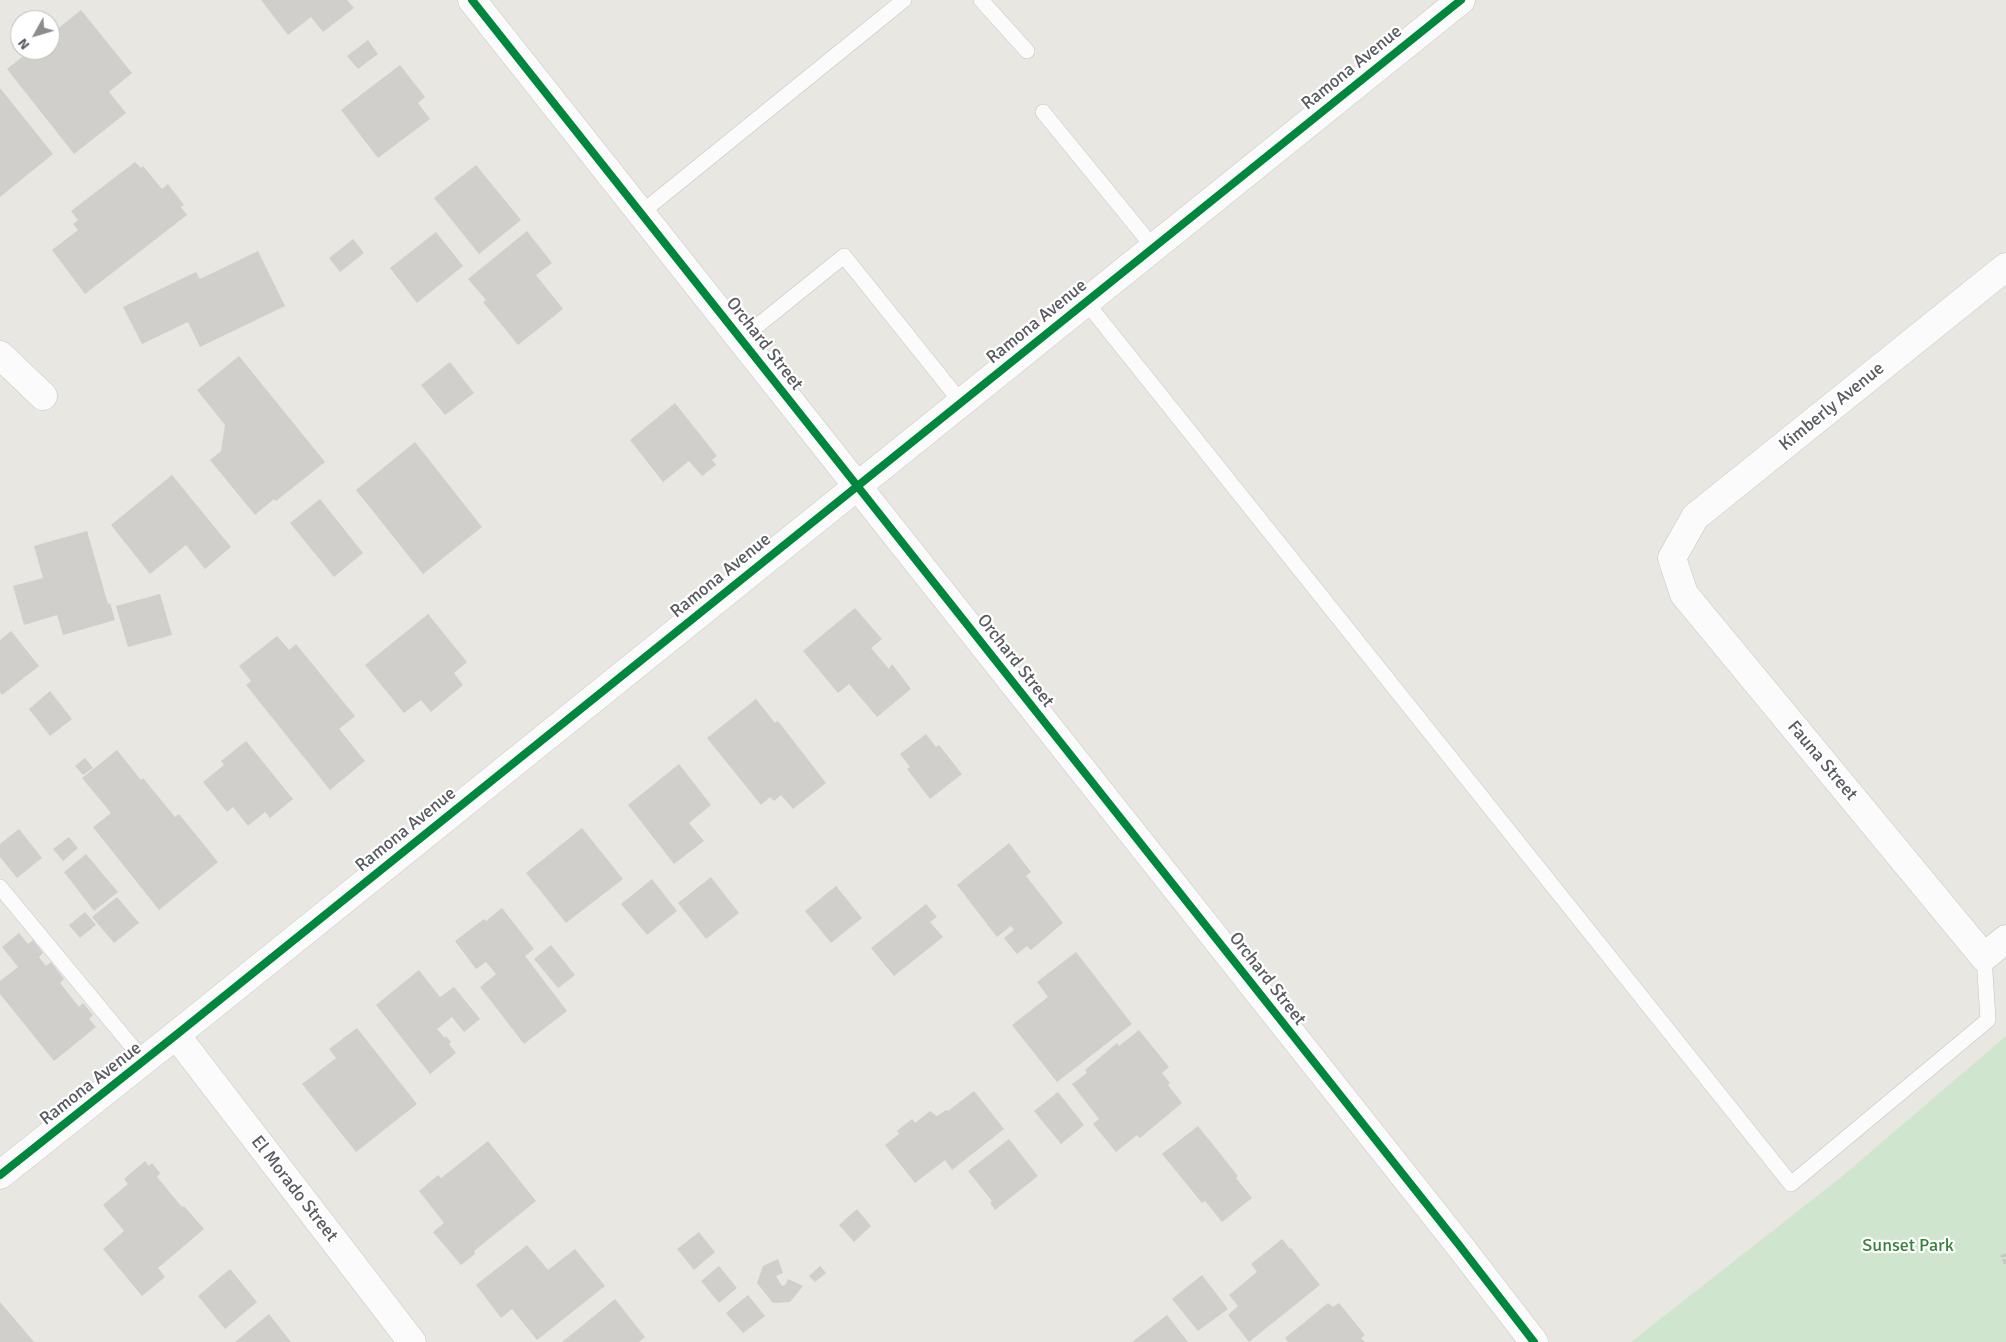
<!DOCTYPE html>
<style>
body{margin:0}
#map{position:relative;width:2006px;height:1342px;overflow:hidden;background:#e8e7e2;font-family:Signika,sans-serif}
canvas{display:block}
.north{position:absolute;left:10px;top:10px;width:50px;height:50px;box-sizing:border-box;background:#fff;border:1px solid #bcbdbf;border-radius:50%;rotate:231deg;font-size:14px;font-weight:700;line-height:20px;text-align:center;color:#585b60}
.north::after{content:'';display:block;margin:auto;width:18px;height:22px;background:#8a8c8e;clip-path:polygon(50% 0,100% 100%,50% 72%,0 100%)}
</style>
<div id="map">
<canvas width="2006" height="1342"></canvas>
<div class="north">N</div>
</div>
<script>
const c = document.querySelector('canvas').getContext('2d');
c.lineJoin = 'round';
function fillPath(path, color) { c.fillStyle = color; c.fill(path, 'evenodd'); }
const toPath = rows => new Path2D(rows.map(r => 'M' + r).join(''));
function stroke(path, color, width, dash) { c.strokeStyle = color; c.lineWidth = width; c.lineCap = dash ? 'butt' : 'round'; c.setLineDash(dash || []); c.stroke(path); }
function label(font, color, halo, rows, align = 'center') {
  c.font = font + ' Signika,sans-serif'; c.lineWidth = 4.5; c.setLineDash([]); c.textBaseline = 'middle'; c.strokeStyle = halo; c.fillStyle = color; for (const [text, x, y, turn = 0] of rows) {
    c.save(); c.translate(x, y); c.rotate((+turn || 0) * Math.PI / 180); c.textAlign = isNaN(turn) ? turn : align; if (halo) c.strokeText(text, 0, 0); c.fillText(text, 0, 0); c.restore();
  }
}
fillPath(toPath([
 [2006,1036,2006,1342,1631,1342,1840,1178]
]), '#cfe5cd');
fillPath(toPath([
 [261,0,347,0,354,8,323,32,311,17,288,35],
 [81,10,132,73,109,92,126,113,74,154,7,69,31,50,50,50,50,35],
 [368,40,378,54,358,69,347,56],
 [400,65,425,97,418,103,430,119,378,158,341,110],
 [0,88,53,154,0,197],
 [135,162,141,168,143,166,162,189,168,184,184,205,181,207,187,215,85,294,52,250,78,230,73,224,78,220,71,211],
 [476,165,521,220,479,254,434,198],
 [527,231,552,263,536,275,563,309,518,345,483,302,486,300,468,279],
 [436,232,463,266,417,303,390,268],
 [353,239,364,253,340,272,329,258],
 [258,251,285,306,200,347,188,322,142,344,123,307,196,272,200,279],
 [239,356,325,462,276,501,274,499,255,515,210,460,221,451,225,425,197,390],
 [450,362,474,393,445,415,421,385],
 [675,403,717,456,712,460,716,465,702,476,689,461,663,482,630,440],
 [415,442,482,527,423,574,356,490],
 [172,475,231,547,205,569,186,545,150,574,111,525],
 [320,499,363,553,334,577,290,523],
 [87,531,108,604,110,603,115,620,63,635,57,615,24,625,13,586,43,578,34,546],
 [160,594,172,635,128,647,116,606],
 [855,608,882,639,871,648,889,669,892,664,911,689,877,717,849,684,838,693,803,651],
 [428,614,467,662,454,673,463,685,431,712,421,700,404,713,365,665],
 [11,631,39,666,2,695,0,692,0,640],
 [277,636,289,650,296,644,355,716,339,729,365,761,330,790,246,685,251,681,239,666],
 [50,691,72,719,50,736,29,709],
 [756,699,775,723,778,721,826,783,793,809,781,795,774,801,770,797,761,805,707,738],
 [926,734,936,747,939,745,962,774,930,799,907,769,910,767,900,754],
 [246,741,293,799,270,818,265,812,248,826,233,807,227,812,203,782,224,765,221,761],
 [117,750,141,780,143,778,175,817,179,814,218,862,159,910,93,827,111,813,82,778],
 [85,758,93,768,83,775,75,766],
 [679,764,711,805,689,823,704,841,674,864,628,805],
 [582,828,623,879,566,923,526,873],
 [19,829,42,858,17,878,0,857,0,844],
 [69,837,78,848,63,861,53,849],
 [1009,843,1031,872,1026,876,1063,923,1031,950,1027,946,1017,954,1004,938,1014,930,1011,926,997,937,957,885],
 [86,854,118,892,94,911,64,872],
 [711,877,739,913,706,939,678,903],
 [652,879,677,911,647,935,621,904],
 [836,886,862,918,831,943,805,911],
 [117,897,139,923,114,943,92,917],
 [926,904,937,917,930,922,943,937,894,976,871,948],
 [502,908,534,949,525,956,567,1011,524,1044,480,987,496,974,486,962,476,969,455,941,484,919,486,921],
 [85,912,96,925,80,938,69,925],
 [19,933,28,944,33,940,43,953,39,957,46,966,51,962,64,979,60,983,79,1007,83,1003,93,1015,89,1019,96,1027,54,1061,0,994,0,981,18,967,2,947],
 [551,945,575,975,558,988,534,959],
 [1076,952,1132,1024,1057,1082,1012,1025,1048,997,1037,982],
 [419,970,440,997,454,987,480,1019,464,1032,452,1017,437,1029,445,1038,446,1036,451,1042,449,1044,456,1053,430,1074,376,1005],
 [357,1028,417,1104,356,1152,302,1084,336,1058,329,1049],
 [1139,1030,1169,1067,1162,1073,1170,1083,1168,1085,1182,1103,1140,1138,1137,1135,1116,1152,1093,1124,1099,1119,1072,1084,1087,1073,1085,1070,1117,1043,1119,1046],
 [974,1091,1004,1129,952,1170,945,1160,915,1183,885,1145,899,1134,897,1131,912,1119,915,1123,930,1111,937,1116,946,1110,948,1111],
 [1058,1092,1084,1125,1061,1144,1034,1111],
 [1198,1126,1238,1176,1236,1178,1252,1198,1222,1222,1205,1201,1202,1203,1162,1154],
 [1009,1139,1038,1176,995,1210,990,1203,992,1201,968,1171],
 [488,1141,536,1201,474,1251,475,1254,461,1265,433,1232,444,1223,419,1191,438,1175,441,1178],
 [145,1161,149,1166,152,1163,160,1173,157,1177,182,1207,184,1206,204,1229,158,1268,165,1277,142,1296,103,1249,124,1231,103,1205,128,1184,124,1179],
 [857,1209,871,1226,854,1242,839,1225],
 [699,1232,715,1252,694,1270,677,1249],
 [1282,1239,1290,1249,1291,1248,1320,1285,1249,1342,1228,1315,1238,1306,1229,1295,1257,1272,1251,1264],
 [527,1245,548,1270,575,1249,605,1286,537,1340,512,1309,501,1318,476,1285],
 [778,1259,783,1273,776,1276,782,1286,785,1285,788,1279,803,1286,790,1302,773,1303,757,1283,763,1266],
 [719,1266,737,1288,719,1303,701,1281],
 [820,1266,826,1273,815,1282,809,1276],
 [230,1269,257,1302,225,1329,198,1296],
 [1202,1275,1228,1309,1198,1331,1172,1299],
 [748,1295,765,1316,743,1333,726,1313],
 [615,1299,645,1337,639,1342,562,1342],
 [0,1302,34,1342,0,1342],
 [1328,1303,1333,1307,1339,1303,1365,1335,1361,1338,1365,1342,1288,1342,1285,1338],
 [269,1314,291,1342,235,1342],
 [1167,1315,1188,1342,1132,1342]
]), '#d0cfcc');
const lane = toPath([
 [981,0,1027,51],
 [1043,112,1154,248],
 [641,213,904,0],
 [1086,302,1791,1184,1988,1020,1984,957],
 [741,339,844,256,961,402],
 [0,887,144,1061]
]);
const street = toPath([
 [2006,267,1695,517,1672,558,1684,594,1984,957,2006,939],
 [0,355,43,396],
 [176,1035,412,1342]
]);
const secondary = toPath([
 [472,0,1459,1245,1534,1342],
 [0,1175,176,1035,1461,0]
]);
stroke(lane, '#c4c4c3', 16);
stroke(street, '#c4c4c3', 29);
stroke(secondary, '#c5c5c4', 29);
stroke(toPath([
 [2006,1255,2002,1256,2006,1265]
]), '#c3c8c5', 3, [5, 2.5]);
stroke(lane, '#fcfbfb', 15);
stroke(street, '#fcfbfb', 28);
stroke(secondary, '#fcfbfb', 28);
stroke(toPath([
 [472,0,1459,1245,1534,1342],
 [0,1175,176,1035,1461,0]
]), '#00873e', 8);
label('18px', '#585b60', '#fff', [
 ["Ramona Avenue",1352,68,-39],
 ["Ramona Avenue",1037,322,-39],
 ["Orchard Street",764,344,52],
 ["Kimberly Avenue",1832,407,-39],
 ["Ramona Avenue",721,576,-39],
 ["Orchard Street",1015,661,52],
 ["Fauna Street",1822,761,50],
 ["Ramona Avenue",406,830,-39],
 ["Orchard Street",1267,979,52],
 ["Ramona Avenue",91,1084,-38],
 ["El Morado Street",294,1189,52]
]);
label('18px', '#358238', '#fff', [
 ["Sunset Park",1908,1246]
]);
</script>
